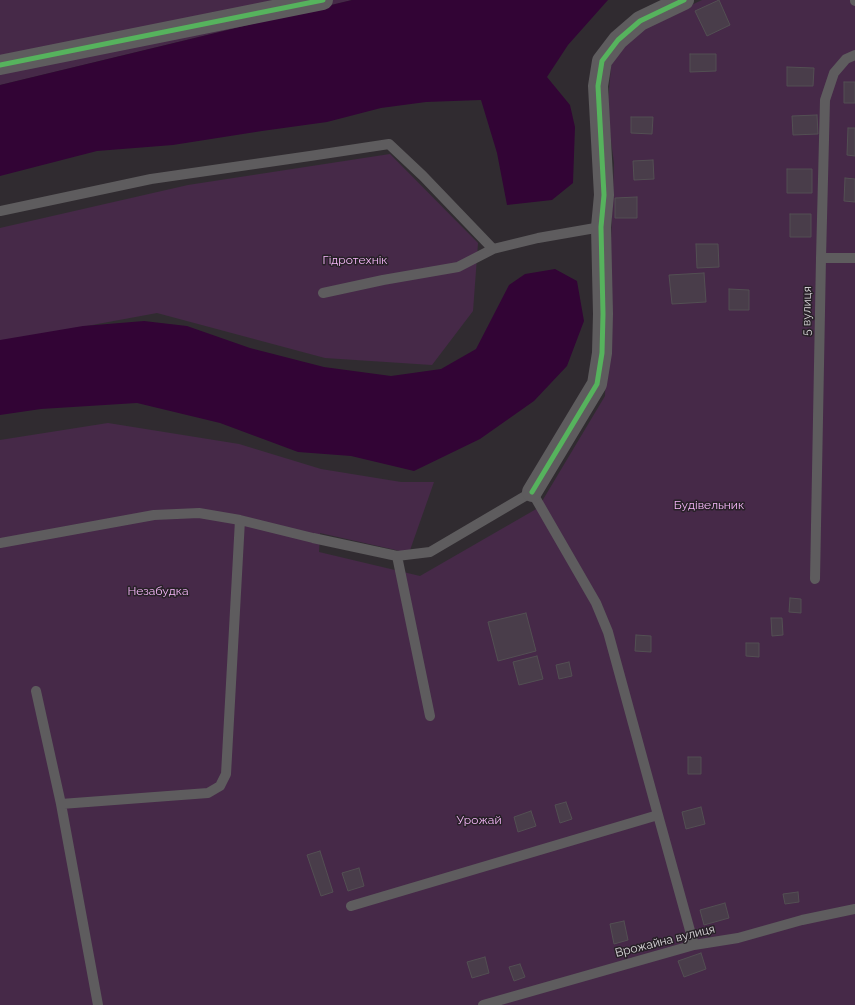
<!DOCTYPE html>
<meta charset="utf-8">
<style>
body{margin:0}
canvas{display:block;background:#302b30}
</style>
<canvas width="855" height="1005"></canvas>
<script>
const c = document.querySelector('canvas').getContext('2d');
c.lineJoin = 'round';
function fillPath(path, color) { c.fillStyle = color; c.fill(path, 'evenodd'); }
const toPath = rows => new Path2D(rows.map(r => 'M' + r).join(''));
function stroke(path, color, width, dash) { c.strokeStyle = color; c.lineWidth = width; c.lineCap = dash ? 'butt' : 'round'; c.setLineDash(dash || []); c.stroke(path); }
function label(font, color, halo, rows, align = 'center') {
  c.font = font + ' Raleway,sans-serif'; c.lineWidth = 3; c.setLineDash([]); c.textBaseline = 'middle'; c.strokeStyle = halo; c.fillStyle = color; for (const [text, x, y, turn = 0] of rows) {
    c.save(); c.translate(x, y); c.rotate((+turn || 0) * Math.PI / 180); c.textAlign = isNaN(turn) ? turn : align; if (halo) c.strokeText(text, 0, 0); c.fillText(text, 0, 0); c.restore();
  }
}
fillPath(toPath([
 [0,0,352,0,0,85],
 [702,0,855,0,855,1005,0,1005,0,440,108,423,239,444,321,469,401,482,434,482,409,553,320,533,319,552,420,576,538,508,605,396,614,163,607,111,612,57,647,26],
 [390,154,478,243,473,311,432,365,325,358,157,313,0,342,0,228,188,185]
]), '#462948');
fillPath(toPath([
 [352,0,608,0,568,45,547,77,570,105,575,127,573,183,552,200,507,205,497,153,481,100,426,102,381,108,327,122,262,131,173,145,97,151,0,176,0,85],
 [555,269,577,281,584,321,567,366,534,401,480,439,414,471,351,456,298,452,220,423,137,403,41,409,0,415,0,340,83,326,144,321,187,326,250,348,324,367,391,376,441,369,476,349,509,285,525,274]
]), '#320435');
const building = toPath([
 [719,0,730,25,707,36,695,11,719,0],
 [690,54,716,54,716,71,690,72,690,54],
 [787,67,814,68,813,86,787,86,787,67],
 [844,82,855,82,855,103,844,103,844,82],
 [817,115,818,134,793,135,792,116,817,115],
 [631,117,653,117,652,134,631,133,631,117],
 [848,128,855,128,855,156,847,155,848,128],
 [653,160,654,179,634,180,633,161,653,160],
 [787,169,812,169,812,193,787,193,787,169],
 [845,178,855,179,855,202,844,201,845,178],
 [637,197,637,218,615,218,615,198,637,197],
 [790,214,811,214,811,237,790,237,790,214],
 [696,244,718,244,719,267,697,268,696,244],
 [704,273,706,302,672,304,669,275,704,273],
 [729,289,749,290,749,310,729,310,729,289],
 [790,598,801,599,801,613,789,612,790,598],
 [526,613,536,651,498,661,488,622,526,613],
 [771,618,782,618,783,635,772,636,771,618],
 [636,635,651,636,651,652,635,651,636,635],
 [746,643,759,643,759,657,746,656,746,643],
 [537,656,543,679,519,685,513,662,537,656],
 [569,662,572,676,559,679,556,665,569,662],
 [688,757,701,757,701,774,688,774,688,757],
 [566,802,572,819,560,823,555,805,566,802],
 [701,807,705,824,686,829,682,812,701,807],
 [531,811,536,826,518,832,514,817,531,811],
 [320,851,333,892,321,896,307,855,320,851],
 [359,868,364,886,348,891,342,873,359,868],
 [798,892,799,902,785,904,783,894,798,892],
 [725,903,729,918,704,925,700,910,725,903],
 [624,921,628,940,614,944,610,924,624,921],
 [701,953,706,969,684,977,678,961,701,953],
 [485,957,489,973,472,978,467,962,485,957],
 [520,964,525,977,514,981,509,967,520,964]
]);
fillPath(building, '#493d4a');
stroke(building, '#534f53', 1);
stroke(toPath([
 [855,0,855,1],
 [0,211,151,179,310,156,389,144,423,176,493,249],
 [821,258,855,258],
 [323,293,383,280,458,267,493,249,538,238,601,227],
 [0,543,154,515,199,513,240,520,313,538,397,556,430,552,532,492,596,603,608,632,658,815,694,945],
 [397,556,430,716],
 [815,579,821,258,825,100,834,73,846,59,855,55],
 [36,691,61,804,98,1005],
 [61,804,208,793,220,786,226,774,240,520],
 [351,906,658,815],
 [483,1005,694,945,738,938,802,920,855,909]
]), '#5e5c5e', 10);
stroke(toPath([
 [0,65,323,0],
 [532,492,597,384,602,353,603,314,601,227,604,195,598,86,602,61,618,40,640,21,684,0]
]), '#5e5c5e', 20);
stroke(toPath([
 [0,65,323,0],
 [532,492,597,384,602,353,603,314,601,227,604,195,598,86,602,61,618,40,640,21,684,0]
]), '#56b35d', 5);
label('12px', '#f7b8fa', '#272127', [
 ["Гідротехнік",355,260],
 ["Будівельник",709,505],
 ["Незабудка",158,591],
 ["Урожай",479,820]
]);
label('12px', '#dbd7db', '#272127', [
 ["5 вулиця",807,311,-89],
 ["Врожайна вулиця",665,941,-14]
]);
</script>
